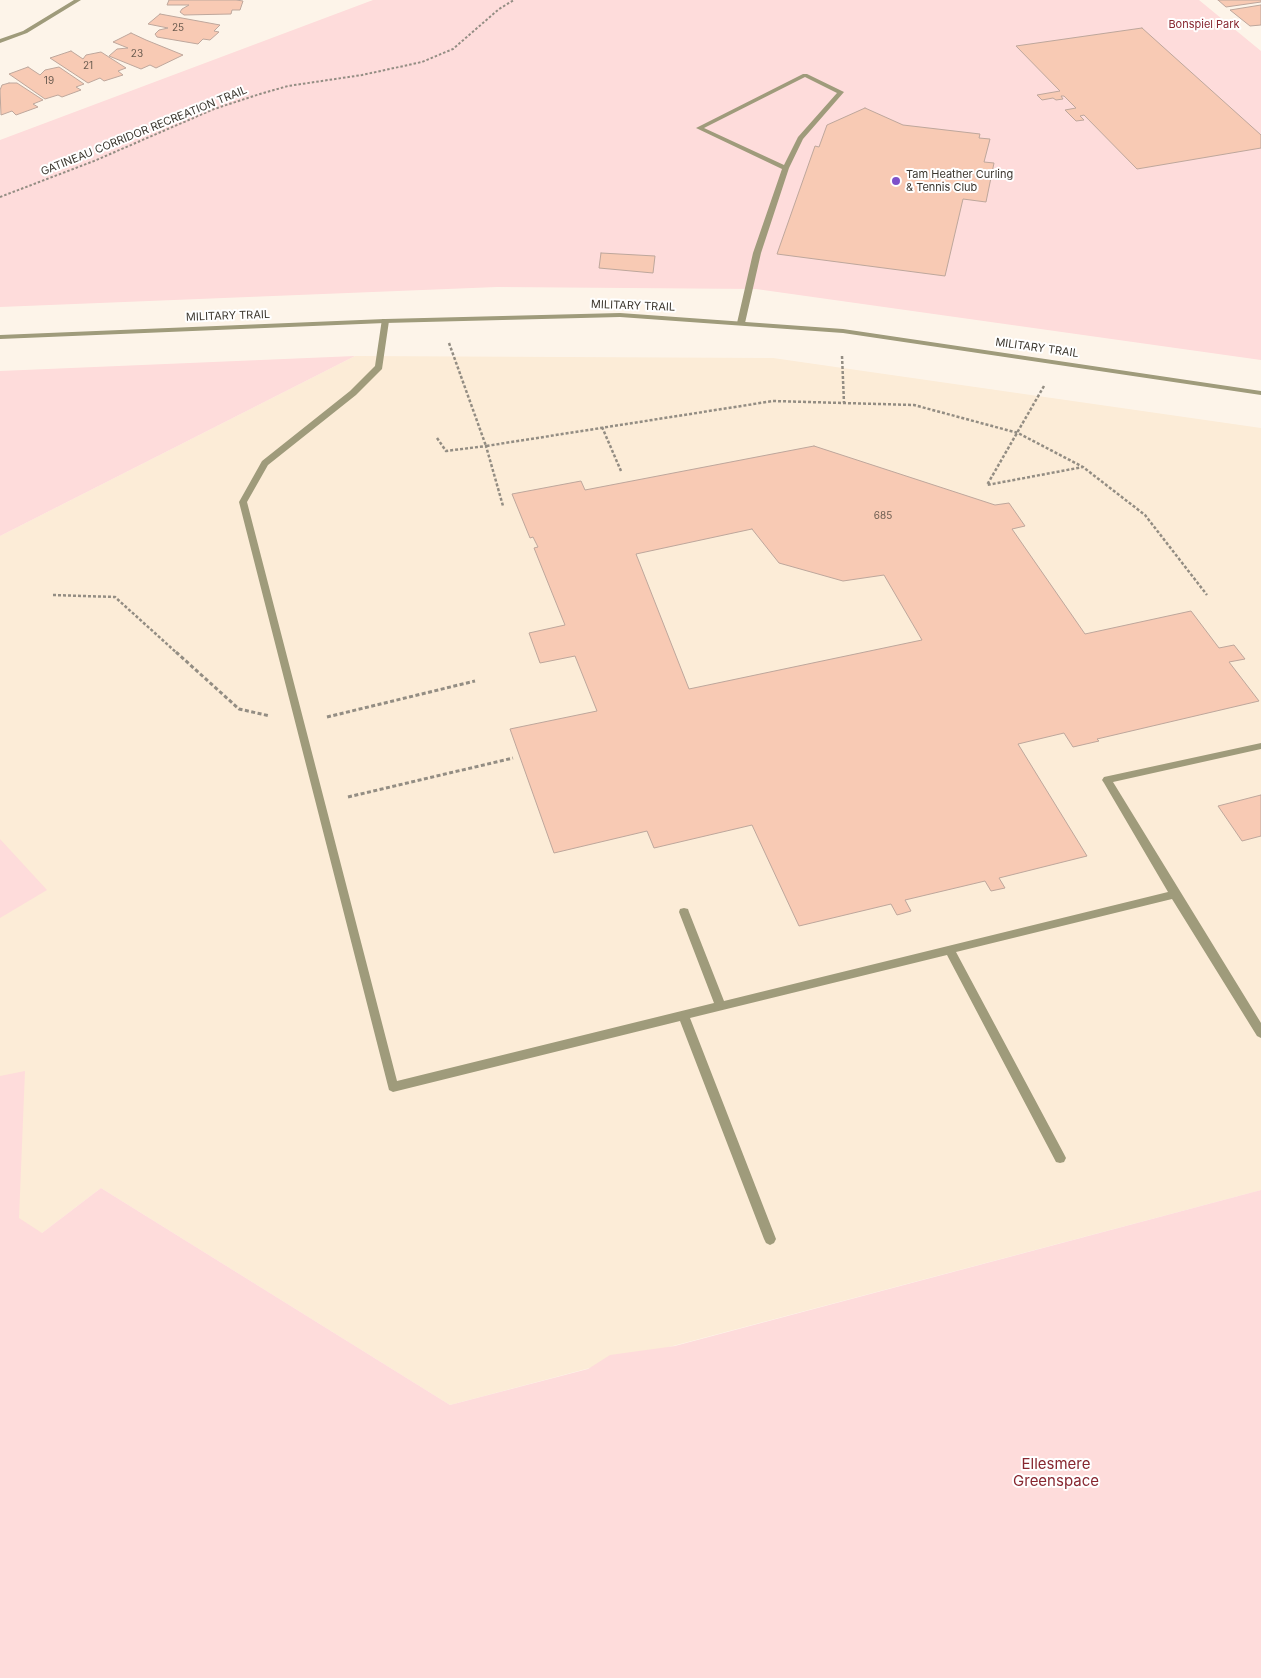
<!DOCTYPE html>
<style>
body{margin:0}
canvas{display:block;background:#fdf4e9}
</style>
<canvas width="1261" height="1678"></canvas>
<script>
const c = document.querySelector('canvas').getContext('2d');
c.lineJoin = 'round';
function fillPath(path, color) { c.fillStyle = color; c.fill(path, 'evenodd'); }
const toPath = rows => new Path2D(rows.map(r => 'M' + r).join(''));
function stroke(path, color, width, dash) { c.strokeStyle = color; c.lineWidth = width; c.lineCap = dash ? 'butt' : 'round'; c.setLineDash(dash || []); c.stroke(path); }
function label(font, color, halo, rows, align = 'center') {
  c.font = font + ' Inter,sans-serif'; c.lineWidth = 4; c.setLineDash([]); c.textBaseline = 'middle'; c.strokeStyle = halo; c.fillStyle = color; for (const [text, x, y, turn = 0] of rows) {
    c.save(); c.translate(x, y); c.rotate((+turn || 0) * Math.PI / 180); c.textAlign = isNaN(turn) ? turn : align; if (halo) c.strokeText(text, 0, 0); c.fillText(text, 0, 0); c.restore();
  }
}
fillPath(toPath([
 [355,356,773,358,1261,428,1261,1190,450,1405,101,1188,0,1265,0,536]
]), '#fcecd7');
fillPath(toPath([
 [373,0,1199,0,1261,51,1261,360,756,289,497,287,0,307,0,140],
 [355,356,0,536,0,371],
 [0,839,47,890,0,918],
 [25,1071,19,1218,42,1233,101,1188,450,1405,588,1369,610,1355,675,1346,1261,1190,1261,1678,0,1678,0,1076]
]), '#fedcdb');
const building = toPath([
 [169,0,236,0,243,1,240,10,232,10,231,14,184,15,180,12,182,9,189,5,167,5,169,0],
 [1218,0,1261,0,1261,2,1226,7,1218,0],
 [1261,5,1261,25,1250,26,1230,10,1261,5],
 [160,14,220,25,214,31,219,32,210,40,203,39,198,44,157,37,155,34,159,30,168,28,148,24,160,14],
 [1142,28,1261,135,1261,148,1137,169,1084,115,1080,116,1084,120,1076,121,1065,110,1076,108,1064,96,1061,96,1063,99,1056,100,1053,98,1042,100,1037,95,1060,91,1016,46,1142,28],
 [131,33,146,40,183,55,156,68,150,65,141,69,109,56,117,49,128,48,113,42,131,33],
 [71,51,83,59,86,55,101,52,126,68,118,71,123,75,104,81,100,78,88,83,50,58,71,51],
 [28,67,40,75,45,70,59,67,84,84,76,87,81,90,62,97,58,95,45,99,9,74,28,67],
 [9,83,17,83,43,100,33,104,38,107,16,115,12,111,1,115,0,90,2,85,9,83],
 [865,108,903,125,980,134,979,138,990,139,984,162,994,163,986,202,963,199,945,276,777,254,815,146,819,147,827,125,865,108],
 [601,253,655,256,653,273,599,268,601,253],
 [814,446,995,505,1009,503,1025,526,1012,529,1085,634,1191,611,1219,648,1234,645,1245,659,1229,662,1259,701,1097,739,1099,741,1073,747,1064,733,1018,744,1087,856,999,878,1005,888,991,891,985,881,905,900,911,911,897,915,891,904,799,926,752,825,654,848,647,831,554,853,510,729,597,711,575,656,540,663,529,633,565,625,534,548,538,547,533,537,530,538,512,494,581,481,585,490,814,446],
 [752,529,779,563,843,581,884,575,922,640,689,689,636,554,752,529],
 [1261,795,1261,836,1242,841,1218,806,1261,795]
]);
fillPath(building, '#f8cab4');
stroke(building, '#bea79c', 1);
stroke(toPath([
 [0,197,94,161,214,109,260,94,288,86,362,75,422,62,453,49,499,9,514,0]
]), '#938d83', 2, [2.5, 2]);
stroke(toPath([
 [449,343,486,446,773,401,914,405,1018,433,1083,467,1145,515,1207,595],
 [842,356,844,403],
 [1044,386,987,485,1083,467],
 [602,427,621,471],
 [437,438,446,451,486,446,503,506],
 [53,595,115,597,178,654]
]), '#938d83', 2.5, [3, 2]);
stroke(toPath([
 [176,652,239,709,270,716],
 [327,717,475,681],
 [348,797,513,758]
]), '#938d83', 3, [4, 2.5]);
fillPath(toPath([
 [803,74,807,74,844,92,803,139,789,168,761,253,745,323,741,325,738,325,737,323,753,253,782,169,696,128,803,74],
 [805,77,837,93,798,137,784,165,704,128,805,77],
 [382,319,388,319,389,321,382,369,356,395,268,465,247,502,397,1081,714,1003,679,912,680,909,684,908,688,909,689,912,724,1001,1168,892,1104,783,1102,780,1104,777,1261,743,1261,749,1113,782,1261,1023,1261,1038,1257,1036,1172,899,956,952,1064,1154,1066,1158,1064,1162,1060,1163,1056,1162,947,955,690,1018,776,1239,774,1243,770,1245,766,1243,764,1239,680,1021,393,1092,389,1090,239,502,262,461,350,391,375,366,382,319]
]), '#9f9b7b');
fillPath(toPath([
 [74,0,81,0,27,33,0,43,0,39,23,31,74,0]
]), '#9f9b7b');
fillPath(toPath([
 [620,313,843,329,1261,391,1261,395,843,333,620,317,385,323,0,339,0,335,385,319,620,313]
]), '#9f9b7b');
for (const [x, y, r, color] of [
 [896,181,5,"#7d51ca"]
]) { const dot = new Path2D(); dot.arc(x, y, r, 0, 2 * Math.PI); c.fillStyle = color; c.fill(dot); stroke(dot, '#fff', 2); }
label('10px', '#6b5c50', null, [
 ["25",178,28],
 ["23",137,54],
 ["21",88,66],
 ["19",49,81],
 ["685",883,516]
]);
label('11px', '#872730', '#fff', [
 ["Bonspiel Park",1204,25]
]);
label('11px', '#3c372f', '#fff', [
 ["GATINEAU CORRIDOR RECREATION TRAIL",144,131,-22],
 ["MILITARY TRAIL",633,306,2],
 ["MILITARY TRAIL",228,316,-2],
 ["MILITARY TRAIL",1037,348,8]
]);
label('11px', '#3c372f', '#fff', [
 ["Tam Heather Curling",906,175],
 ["& Tennis Club",906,188]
], 'left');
label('15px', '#872730', '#fff', [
 ["Ellesmere",1056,1464],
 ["Greenspace",1056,1481]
]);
</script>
